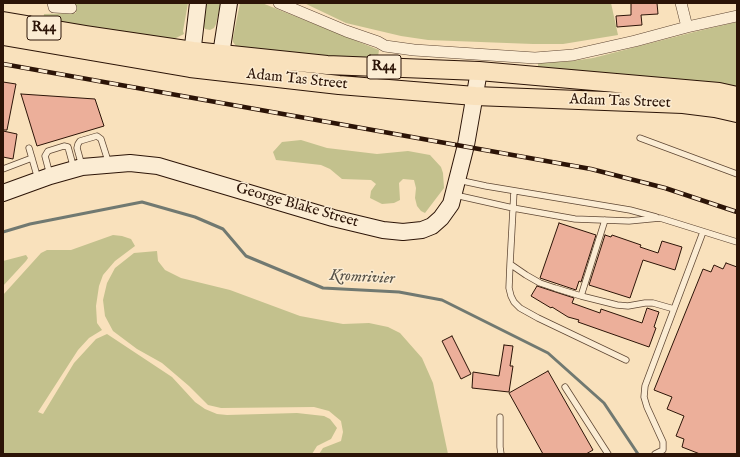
<!DOCTYPE html>
<style>
body{margin:0}
#map{position:relative;width:740px;height:457px;overflow:hidden;background:#f9e1bc;font-family:"IM FELL English",serif}
canvas{display:block}
.frame{position:absolute;inset:0;border:4px solid #2c1407;pointer-events:none}
</style>
<div id="map">
<canvas width="740" height="457"></canvas>
<div class="frame"></div>
</div>
<script>
const c = document.querySelector('canvas').getContext('2d');
c.lineJoin = 'round';
function fillPath(path, color) { c.fillStyle = color; c.fill(path, 'evenodd'); }
const toPath = rows => new Path2D(rows.map(r => 'M' + r).join(''));
function stroke(path, color, width, dash) { c.strokeStyle = color; c.lineWidth = width; c.lineCap = dash ? 'butt' : 'round'; c.setLineDash(dash || []); c.stroke(path); }
function label(font, color, halo, rows, align = 'center') {
  c.font = font + ' "IM FELL English",serif'; c.lineWidth = 3; c.setLineDash([]); c.textBaseline = 'middle'; c.strokeStyle = halo; c.fillStyle = color; for (const [text, x, y, turn = 0] of rows) {
    c.save(); c.translate(x, y); c.rotate((+turn || 0) * Math.PI / 180); c.textAlign = isNaN(turn) ? turn : align; if (halo) c.strokeText(text, 0, 0); c.fillText(text, 0, 0); c.restore();
  }
}
fillPath(toPath([
 [72,3,188,3,183,31,184,34,172,40,43,22,44,14,76,13,75,5],
 [206,3,220,3,220,6,216,24,214,28,210,30,205,29,203,25],
 [240,3,262,3,379,50,378,57,376,59,334,57,239,50,233,42,233,38],
 [304,3,611,3,618,35,563,44,533,44,428,40,401,36,346,23],
 [737,22,737,91,538,69,538,63,572,61,593,58,694,32],
 [301,140,327,148,377,154,408,151,430,155,441,167,443,173,444,188,425,213,421,211,417,206,415,198,416,188,414,180,403,179,399,183,400,200,394,203,382,204,370,198,371,191,376,184,371,180,342,179,330,169,321,165,276,160,273,152,282,142],
 [113,235,122,236,131,239,135,246,115,261,103,275,99,286,96,306,97,323,102,330,89,338,78,350,38,412,43,414,74,363,96,339,107,334,172,377,195,402,205,409,217,414,227,415,297,413,324,416,330,419,337,428,331,439,317,446,312,454,3,454,3,295,41,253,47,250,71,250],
 [157,251,158,261,165,270,181,278,230,290,300,316,343,324,369,323,388,327,400,333,422,358,433,383,448,454,319,454,323,448,341,441,343,432,341,421,329,411,314,407,221,408,208,405,189,386,162,363,137,349,113,331,105,316,103,300,107,283,115,268,134,253],
 [26,255,28,258,26,261,3,286,3,261]
]), '#c3c18d');
stroke(toPath([
 [3,232,30,224,142,202,195,217,223,229,246,256,323,288,399,292,442,300,548,353,604,403,638,454]
]), '#717971', 3);
const building = toPath([
 [631,3,657,3,658,14,641,15,642,25,617,27,616,16,631,15,631,3],
 [3,82,16,84,7,130,3,130,3,82],
 [21,94,95,99,104,126,37,146,21,94],
 [3,131,17,134,13,159,3,157,3,131],
 [559,223,596,235,581,282,579,281,576,290,540,278,559,223],
 [605,235,611,237,612,235,641,245,640,247,658,253,662,241,682,247,675,270,643,260,630,298,589,285,605,235],
 [726,263,737,267,737,454,700,454,682,447,684,439,676,436,684,416,667,409,672,397,654,390,703,269,711,272,714,265,723,269,726,263],
 [537,286,574,298,572,303,600,313,601,309,642,323,647,308,659,312,654,327,656,328,649,347,578,322,579,320,568,317,552,307,551,308,531,296,537,286],
 [452,336,471,374,461,379,442,341,452,336],
 [504,345,513,346,510,366,513,366,509,392,472,388,473,372,499,376,504,345],
 [548,371,593,450,586,454,543,454,509,393,548,371]
]);
fillPath(building, '#ecaf9a');
stroke(building, '#2c1407', 1);
const lane = toPath([
 [640,138,737,174],
 [29,148,38,179],
 [82,166,77,148,78,144,80,141,97,136,101,139,109,164],
 [3,169,32,158],
 [50,175,45,156,48,151,64,146,68,147,74,169],
 [458,180,486,186,630,210,656,217],
 [514,191,510,264,526,275,540,283,555,288,581,296,617,305,628,306,645,303,653,303,674,309],
 [455,195,513,208,575,219,629,221,660,218,737,242],
 [510,264,509,288,511,296,514,302,520,308,538,318,626,360],
 [581,296,605,220],
 [565,387,608,454],
 [500,417,500,447,501,454],
 [655,454,663,450,663,442,647,407,644,397,645,386,703,232]
]);
const street = toPath([
 [53,3,54,7,71,8],
 [279,3,346,31,378,42,385,46,414,50,535,58,573,55,635,41,687,27,737,16],
 [681,3,687,27]
]);
const secondary = toPath([
 [191,63,198,3],
 [219,67,229,3],
 [3,193,50,176,82,167,130,163,158,166,333,218,383,230,403,232,422,230,432,226,441,218,451,204,466,145,479,71]
]);
const primary = toPath([
 [3,21,86,35,193,51,327,65,479,71,719,92,737,96],
 [3,36,190,68,339,85,475,96,683,104,715,108,737,113]
]);
stroke(lane, '#5f4734', 7);
stroke(street, '#5f4734', 12);
stroke(secondary, '#2c1407', 18);
stroke(primary, '#2c1407', 20);
stroke(lane, '#fbecd3', 5.5);
stroke(street, '#fbecd3', 11);
stroke(secondary, '#fbecd3', 16);
stroke(primary, '#f9e1bc', 18);
const rail = toPath([
 [3,64,591,169,665,188,737,212]
]);
stroke(rail, '#2c1407', 4.5);
stroke(rail, '#fbecd3', 3, [9]);
for (const [x, y, w] of [
 [44,28,34],
 [384,67,34]
]) { const box = new Path2D(); box.roundRect(x - w / 2, y - 12, w, 24, 3); c.fillStyle = '#fbecd3'; c.fill(box); stroke(box, '#2c1407', 1); }
label('bold 14px', '#2c1407', null, [
 ["R44",44,28],
 ["R44",384,67]
]);
label('15px', '#2c1407', '#fbecd3', [
 ["Adam Tas Street",297,80,6],
 ["Adam Tas Street",620,102,2],
 ["George Blake Street",297,206,16]
]);
label('italic 16px', '#544f45', '#fbecd3', [
 ["Kromrivier",362,278,3]
]);
</script>
